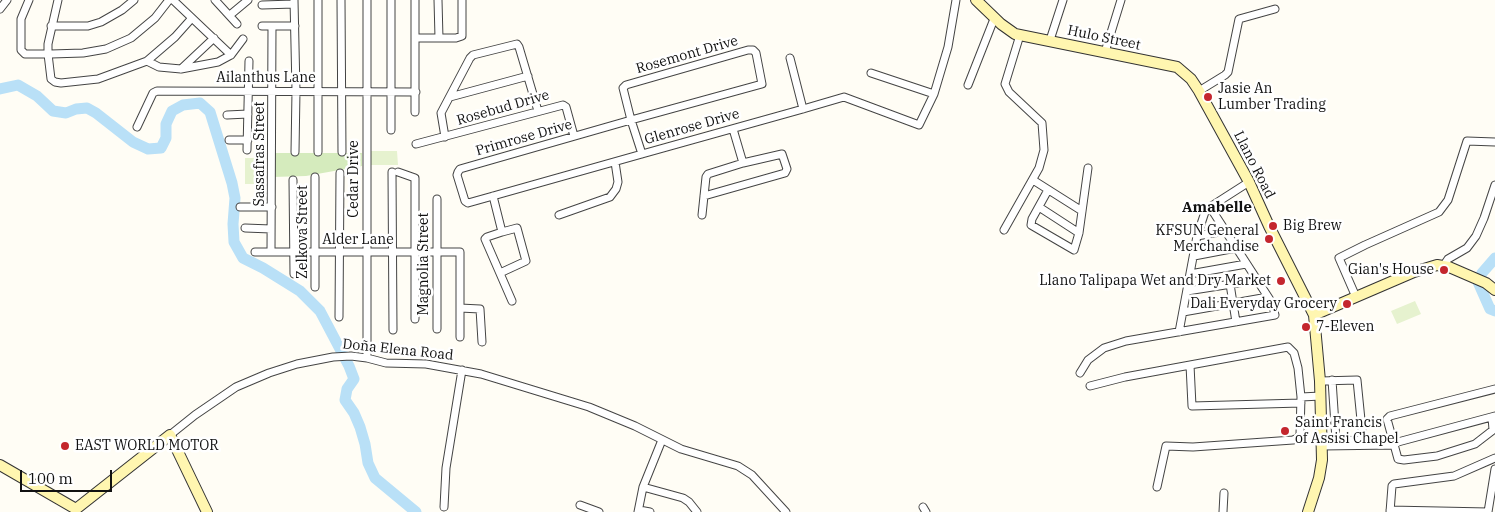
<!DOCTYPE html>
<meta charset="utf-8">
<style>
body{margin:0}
#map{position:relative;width:1495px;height:512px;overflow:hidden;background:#fffdf5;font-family:"IBM Plex Serif",serif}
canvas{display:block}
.scale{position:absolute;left:20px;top:470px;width:92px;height:22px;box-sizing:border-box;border:2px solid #111;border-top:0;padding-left:6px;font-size:15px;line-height:18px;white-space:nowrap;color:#111;-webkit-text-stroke:4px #fff;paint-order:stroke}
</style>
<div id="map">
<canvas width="1495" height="512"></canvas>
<div class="scale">100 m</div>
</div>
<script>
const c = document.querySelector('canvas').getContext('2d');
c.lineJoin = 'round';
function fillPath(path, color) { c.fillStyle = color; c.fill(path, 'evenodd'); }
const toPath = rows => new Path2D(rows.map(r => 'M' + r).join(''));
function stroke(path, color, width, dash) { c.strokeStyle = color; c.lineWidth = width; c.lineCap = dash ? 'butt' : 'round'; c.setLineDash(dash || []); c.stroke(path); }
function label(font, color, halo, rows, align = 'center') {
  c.font = font + ' "IBM Plex Serif",serif'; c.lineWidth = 5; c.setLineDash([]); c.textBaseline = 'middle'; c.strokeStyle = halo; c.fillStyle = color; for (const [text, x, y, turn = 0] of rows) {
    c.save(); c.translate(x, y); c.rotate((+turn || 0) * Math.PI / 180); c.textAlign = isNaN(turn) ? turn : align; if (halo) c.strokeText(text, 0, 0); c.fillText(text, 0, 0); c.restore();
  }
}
fillPath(toPath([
 [273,153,362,153,362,166,306,176,273,177]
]), '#d5ebbd');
fillPath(toPath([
 [370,151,397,151,398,165,370,165],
 [245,158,259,158,259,184,245,184],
 [1415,301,1421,314,1397,324,1391,311]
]), '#e6f2cf');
stroke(toPath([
 [0,89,18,85,37,96,53,111,66,113,76,109,87,108,96,113,133,142,148,149,161,148,166,138,166,124,172,111,183,105,200,103,210,112,232,183,235,198,233,224,234,242,243,258,263,268,300,291,320,311,349,366,354,379,347,389,345,400,354,413,360,427,365,444,368,463,375,478,416,512],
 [1495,258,1482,273,1478,282,1490,309,1495,311]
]), '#b9e0f7', 11);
const street = toPath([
 [29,0,21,19,21,50,25,54,51,54,83,53,106,49,131,38,155,18,169,0],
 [58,0,48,44,48,54,51,79,55,82,61,83,98,79,147,61,175,37,192,18],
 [173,0,231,55],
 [215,0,237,24],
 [294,0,296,91,295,152],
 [318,0,318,152],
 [341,0,342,152],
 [367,0,367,358],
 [438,0,439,38],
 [262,5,294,4],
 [0,9,7,0],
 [230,15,248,0],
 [51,26,88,26,101,22,122,10,134,0],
 [262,26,295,26],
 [415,38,456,38,462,36,462,0],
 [1050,40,1063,0],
 [1105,52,1121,0],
 [790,58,803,109],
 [147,61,159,67,181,69,218,62,231,55,243,39],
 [181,69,214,38],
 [871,73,934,94],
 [968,85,994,19],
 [1199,91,1225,75,1228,72,1239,19,1275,9],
 [450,97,528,76],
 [415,112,415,0],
 [227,115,248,114],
 [137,127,153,93,157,91,416,92],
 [733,129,743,163],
 [391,130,391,0],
 [445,137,441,113,470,58,473,55,517,44,519,47,538,111],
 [229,140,248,140],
 [416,144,563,105,566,107,574,136],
 [247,150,249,61],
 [642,154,631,120,623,88,626,85,748,50,753,50,756,53,762,84,631,120,460,169,458,172,457,175,465,201,468,203,493,196,642,154,803,109,844,97,919,125,934,94,948,47,956,0],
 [392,172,393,330],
 [398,172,415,178,415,319],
 [293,180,294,274],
 [1033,180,1082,211],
 [1048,190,1032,219,1031,225,1074,250,1079,233,1088,168],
 [493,196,502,232,487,237,485,239,512,301],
 [240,207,272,207],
 [1039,207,1079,233],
 [559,215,610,197,616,189,618,182,615,162],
 [702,215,706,177,708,174,743,163,782,154,787,169,785,173,704,196],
 [245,228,271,229],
 [1004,230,1039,168,1044,150,1042,123,1009,92,1005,84,1020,35],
 [1197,236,1225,231],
 [255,252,460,252,460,337],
 [271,252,272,26],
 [1194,256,1236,248],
 [1444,265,1448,259,1467,248,1476,236,1484,218,1495,185],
 [500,273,526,261,517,228,502,232],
 [1190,274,1246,264],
 [1230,284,1236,322],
 [315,287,315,177],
 [1187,291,1257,280],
 [1356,297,1339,258,1365,245,1439,212,1448,200,1467,141,1495,142],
 [460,308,480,309,482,342],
 [1183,312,1268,297],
 [339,317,340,173],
 [437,329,437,199],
 [1179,332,1197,236,1205,212,1210,207,1249,182],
 [1190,365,1192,406,1301,403],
 [1080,373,1088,360,1104,348,1126,341,1275,315,1272,303,1210,207],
 [1332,380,1336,440],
 [1320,381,1357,380,1363,440],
 [1090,386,1125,377,1288,347,1294,353,1298,368,1301,397,1300,434,1298,438,1293,440,1193,447,1166,446,1157,487],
 [1301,397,1321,396],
 [1492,417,1493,430,1475,444,1437,456,1404,460,1398,459,1387,419,1390,416,1495,389],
 [170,435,195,415,236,387,269,373,297,364,333,357,351,356,367,358,386,363,426,364,481,374,589,407,635,426,681,449,738,466,752,475,786,512],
 [1322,440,1395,441],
 [1322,446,1394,445,1398,442,1495,416],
 [643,487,683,498,689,502,697,512],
 [580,505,599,512],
 [444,507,446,468,462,370],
 [923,507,926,512],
 [639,510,650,512],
 [1390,510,1488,512],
 [638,512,643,487,662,440],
 [1223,512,1224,493],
 [1390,512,1392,486,1394,484,1454,476,1495,458],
 [1488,512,1495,469]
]);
const secondary = toPath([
 [976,0,1001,24,1015,34,1177,67,1191,79,1199,91,1249,182,1269,226,1314,315,1320,381,1322,460,1319,478,1308,512],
 [1314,315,1414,272,1437,265,1449,267,1486,283,1495,290],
 [0,465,76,509,170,435,207,512]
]);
stroke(street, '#444', 9);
stroke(secondary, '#333', 12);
stroke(street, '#fff', 7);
stroke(secondary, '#fff6b0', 10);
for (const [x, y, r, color] of [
 [1208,97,5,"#c4262e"],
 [1273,226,5,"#c4262e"],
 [1269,239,5,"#c4262e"],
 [1444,270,5,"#c4262e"],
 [1281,281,5,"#c4262e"],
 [1347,304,5,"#c4262e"],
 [1306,327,5,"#c4262e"],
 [1285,431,5,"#c4262e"],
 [65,446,5,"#c4262e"]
]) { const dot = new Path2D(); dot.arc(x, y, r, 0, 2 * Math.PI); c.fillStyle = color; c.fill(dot); stroke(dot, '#fff', 2); }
label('14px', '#111', '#fff', [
 ["Hulo Street",1104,38,12],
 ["Rosemont Drive",687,55,-16],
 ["Ailanthus Lane",266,78],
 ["Rosebud Drive",503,108,-16],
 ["Glenrose Drive",692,127,-16],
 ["Primrose Drive",524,138,-16],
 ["Sassafras Street",260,154,-90],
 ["Llano Road",1254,165,63],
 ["Cedar Drive",354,179,-90],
 ["Zelkova Street",303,232,-90],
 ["Alder Lane",358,240],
 ["Magnolia Street",424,264,-90],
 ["Doña Elena Road",398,350,6]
]);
label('14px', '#111', '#fff', [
 ["Jasie An",1218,89],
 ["Lumber Trading",1218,105],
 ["Big Brew",1283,226],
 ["KFSUN General",1259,231,"right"],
 ["Merchandise",1259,247,"right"],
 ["Gian's House",1434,270,"right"],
 ["Llano Talipapa Wet and Dry Market",1271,281,"right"],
 ["Dali Everyday Grocery",1337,304,"right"],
 ["7-Eleven",1316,327],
 ["Saint Francis",1295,423],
 ["of Assisi Chapel",1295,439],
 ["EAST WORLD MOTOR",75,446]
], 'left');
label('bold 15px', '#111', '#fff', [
 ["Amabelle",1217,208]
]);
</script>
